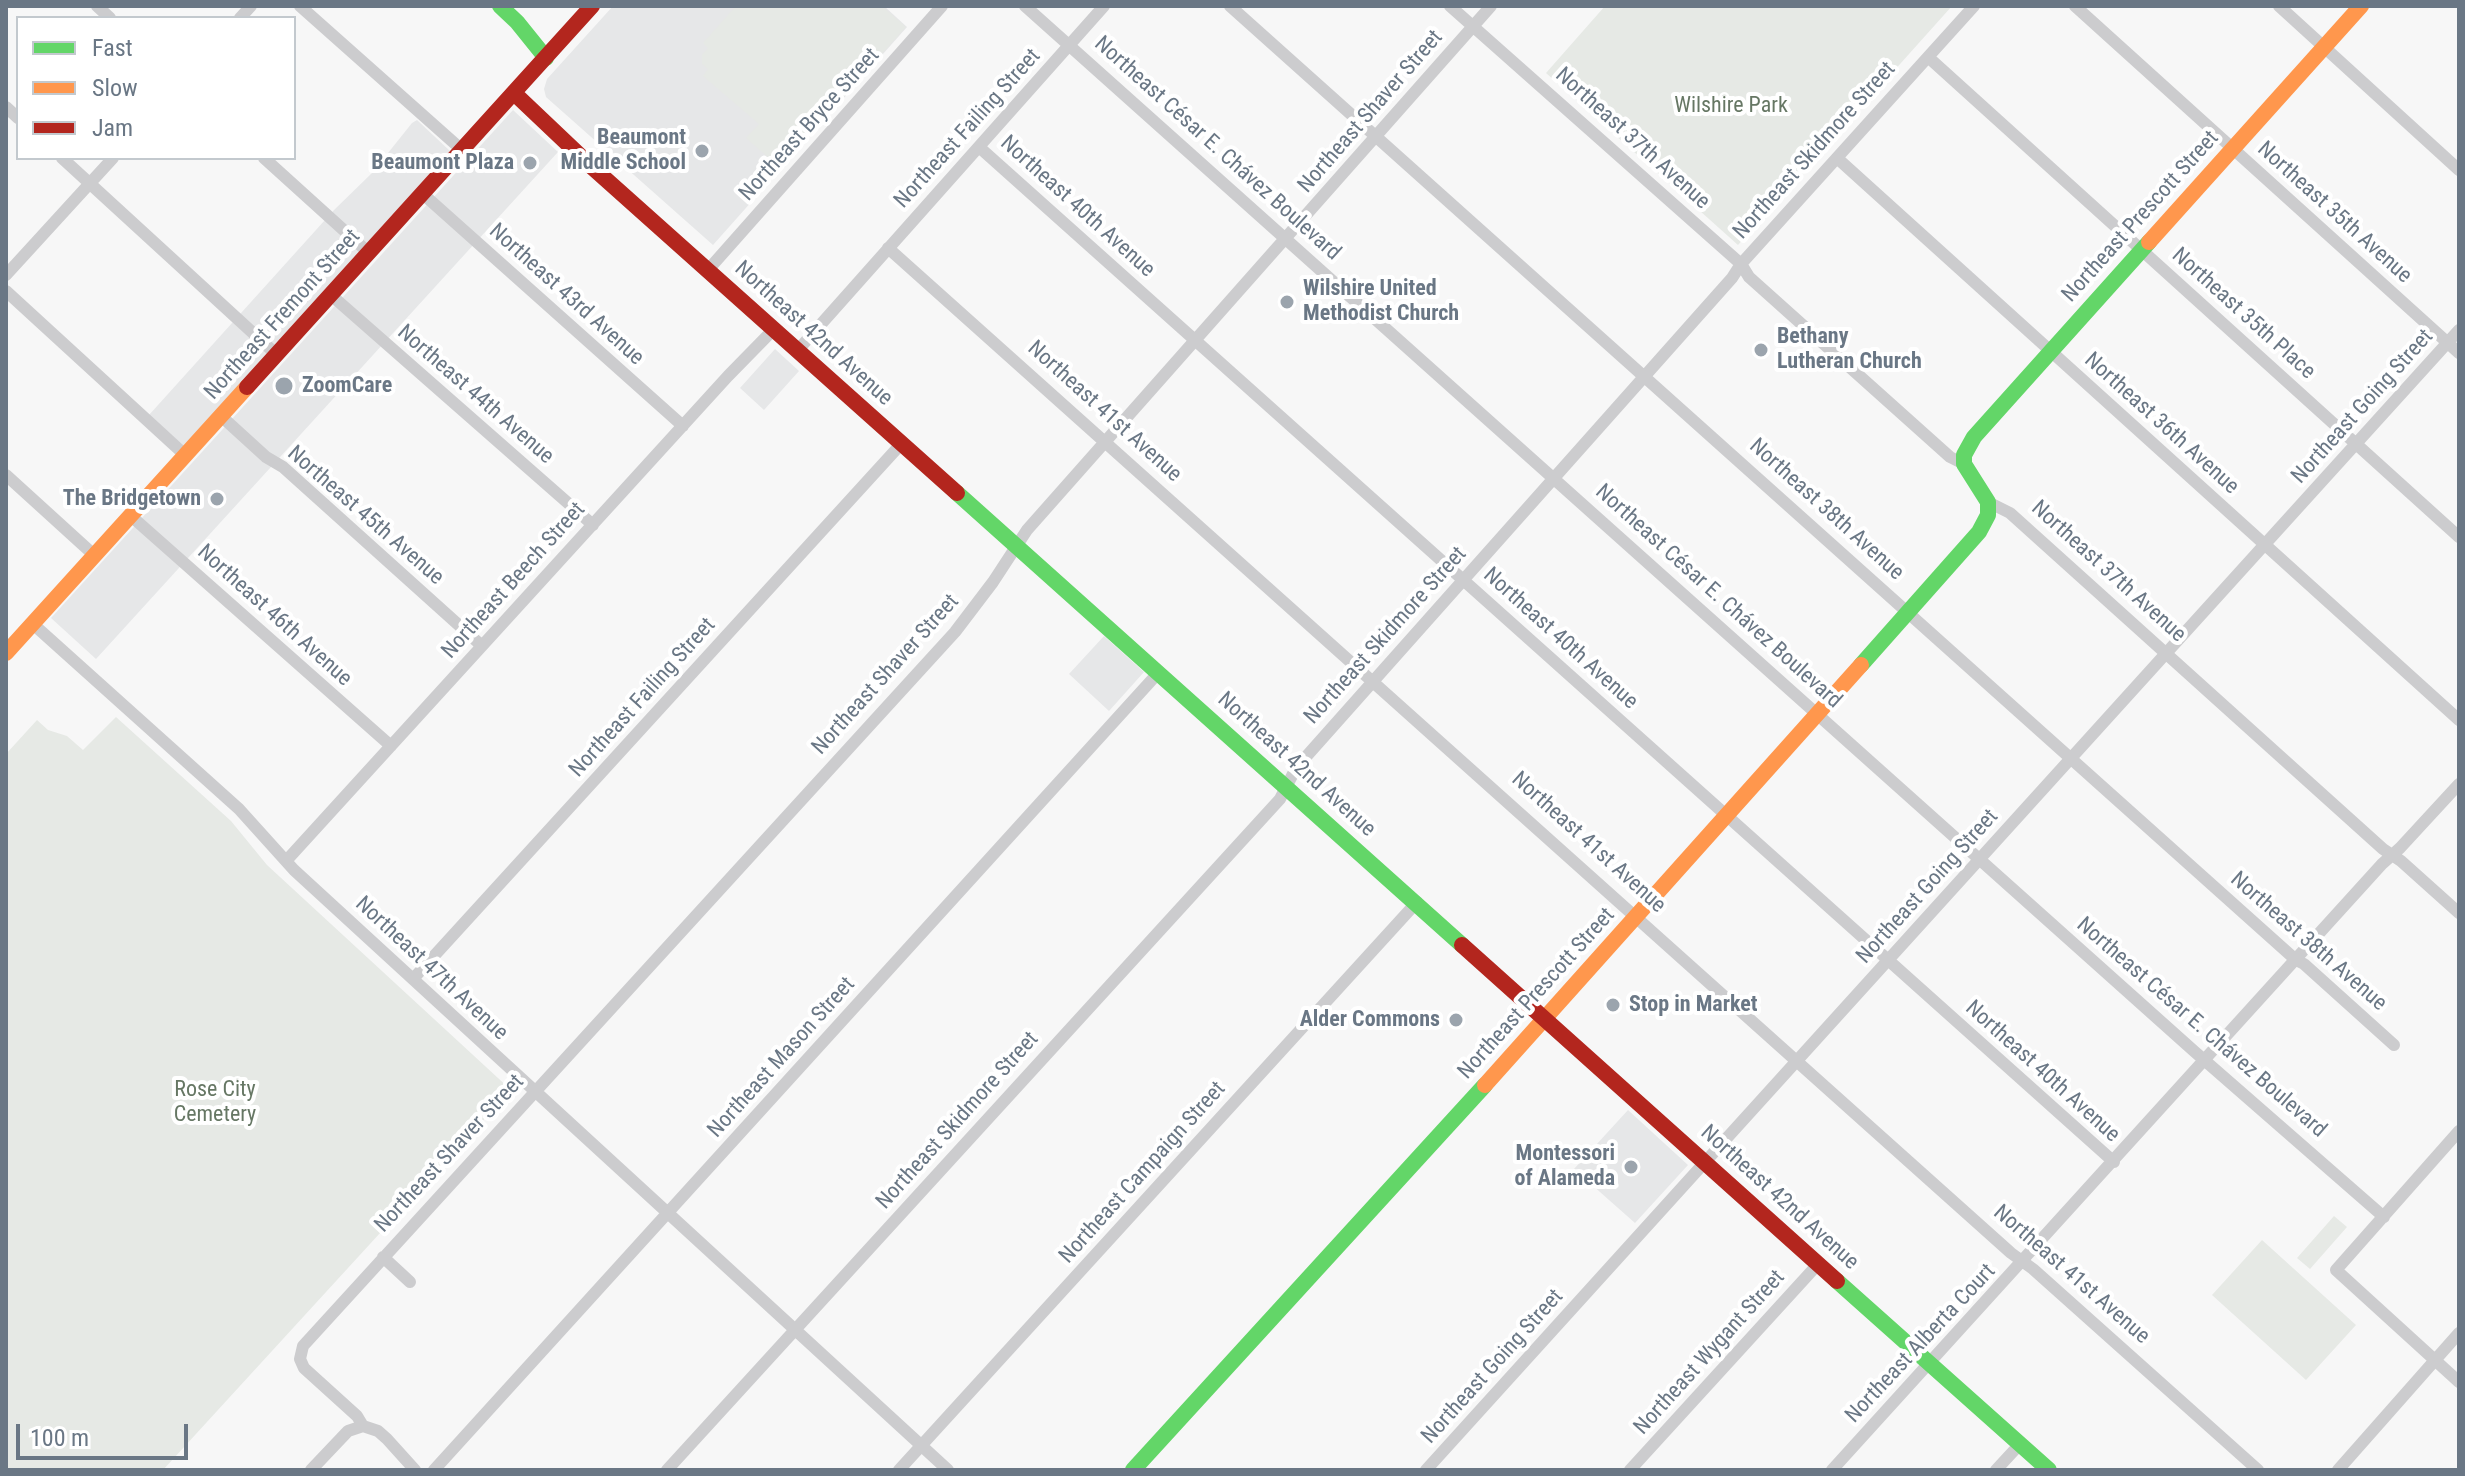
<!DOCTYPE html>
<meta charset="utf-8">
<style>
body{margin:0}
#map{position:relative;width:2465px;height:1476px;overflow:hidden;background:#f7f7f7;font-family:"Roboto Condensed",sans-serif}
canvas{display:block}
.frame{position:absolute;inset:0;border:8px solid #6a7785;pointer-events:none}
.legend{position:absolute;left:16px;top:16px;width:280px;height:144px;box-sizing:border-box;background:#fff;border:2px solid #c3c9ce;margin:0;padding:10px 14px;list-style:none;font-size:24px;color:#6a7785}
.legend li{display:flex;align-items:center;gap:16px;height:40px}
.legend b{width:40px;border:2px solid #c3c9ce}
.scale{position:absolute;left:16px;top:1424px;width:172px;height:36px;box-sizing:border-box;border:4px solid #6a7785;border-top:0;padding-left:10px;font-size:24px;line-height:28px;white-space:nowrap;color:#6a7785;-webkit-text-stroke:6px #fff;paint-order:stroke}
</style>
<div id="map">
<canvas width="2465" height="1476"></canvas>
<div class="frame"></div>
<ul class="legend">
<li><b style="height:10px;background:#63d668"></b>Fast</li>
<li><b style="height:10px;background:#ff974d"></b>Slow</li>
<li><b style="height:10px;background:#b3261e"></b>Jam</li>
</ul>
<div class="scale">100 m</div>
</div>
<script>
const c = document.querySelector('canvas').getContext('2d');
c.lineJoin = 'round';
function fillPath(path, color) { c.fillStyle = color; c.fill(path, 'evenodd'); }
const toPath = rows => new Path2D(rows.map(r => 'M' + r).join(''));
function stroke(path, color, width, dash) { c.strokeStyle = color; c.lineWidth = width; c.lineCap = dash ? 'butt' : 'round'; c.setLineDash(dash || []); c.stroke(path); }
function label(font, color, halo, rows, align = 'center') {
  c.font = font + ' "Roboto Condensed",sans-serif'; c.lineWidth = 8; c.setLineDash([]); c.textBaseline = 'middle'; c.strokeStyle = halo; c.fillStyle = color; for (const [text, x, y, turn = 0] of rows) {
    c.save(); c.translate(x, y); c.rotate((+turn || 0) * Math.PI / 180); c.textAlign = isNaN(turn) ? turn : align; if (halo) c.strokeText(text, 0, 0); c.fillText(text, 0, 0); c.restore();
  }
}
fillPath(toPath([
 [613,6,884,6,907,27,713,245,546,97,544,89,547,79],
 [513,110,558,152,96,659,51,618],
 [417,120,450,151,185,447,149,415,334,210,372,173,412,123],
 [775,349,799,371,764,410,740,388],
 [1104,636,1144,672,1109,711,1069,674],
 [1628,1110,1688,1165,1635,1223,1574,1169]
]), '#e6e7e8');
fillPath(toPath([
 [736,6,882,6,906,27,776,172,774,170,777,165,746,138,759,124,703,76,708,69,702,64,702,55,708,48,703,43],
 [1605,6,1952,6,1738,245,1546,73],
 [116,717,231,821,267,865,511,1090,163,1470,6,1470,6,754,37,720,48,730,67,736,83,750],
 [2334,1216,2347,1227,2310,1269,2297,1258],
 [2262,1240,2356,1325,2306,1380,2212,1295]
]), '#e6e9e5');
stroke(toPath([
 [97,6,110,18],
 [300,6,462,150],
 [1025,6,2195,1052,2384,1217],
 [1230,6,2296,960,2304,964,2394,1045],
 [1450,6,1741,264,1749,277,1950,457,1964,464],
 [2075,6,2459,353],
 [2279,6,2459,170],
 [240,18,251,6],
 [1928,57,2459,537],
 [6,107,18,118],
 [979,147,2114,1162],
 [62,158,277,355],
 [264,158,369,253],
 [1837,158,2459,720],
 [423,194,683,426],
 [888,248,2011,1253,2033,1269,2258,1470],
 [708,270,942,6],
 [6,275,113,158],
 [6,291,185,455],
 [331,295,593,525],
 [798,350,1104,6],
 [221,416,266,457,283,467,482,646],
 [6,475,94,555],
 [1988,502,2010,513,2383,849,2401,861,2459,913],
 [131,516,391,746],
 [33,624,239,809,294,870,948,1470],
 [286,861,728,376,774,329],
 [413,979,902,443],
 [2459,1131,2336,1270,2459,1382],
 [383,1257,410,1282],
 [311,1470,348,1431,363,1426],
 [415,1470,387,1439,378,1431,363,1426,357,1416,304,1368,300,1359,303,1346,955,632,993,582,1027,530,1491,6],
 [434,1470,1159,672],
 [667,1470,1280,799,1296,768,1732,278,1741,264,1974,6],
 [899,1470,1417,902],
 [1426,1470,2459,330],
 [1630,1470,1819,1263],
 [1832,1470,2382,864,2400,848,2459,784],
 [1996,1470,2020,1444],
 [2338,1470,2459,1333]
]), '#ccccce', 12);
stroke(toPath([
 [500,6,517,22,546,58],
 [957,493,1462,945],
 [1861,665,1979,532,1988,515,1988,502,1964,464,1964,455,1974,437,2149,242],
 [1837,1281,2049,1470],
 [1133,1470,1485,1085]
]), '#63d668', 16);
stroke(toPath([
 [2149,242,2361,6],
 [6,653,247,387],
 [1485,1085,1861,665]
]), '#ff974d', 16);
stroke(toPath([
 [514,93,592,167,957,493],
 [247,387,592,6],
 [1462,945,1837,1281]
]), '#b3261e', 16);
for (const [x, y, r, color] of [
 [702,151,8,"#9ba4ad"],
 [530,163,8,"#9ba4ad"],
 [1287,302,8,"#9ba4ad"],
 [1761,350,8,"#9ba4ad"],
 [284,386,10,"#9ba4ad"],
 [217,499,8,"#9ba4ad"],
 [1613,1005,8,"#9ba4ad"],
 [1456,1020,8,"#9ba4ad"],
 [1631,1167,8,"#9ba4ad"]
]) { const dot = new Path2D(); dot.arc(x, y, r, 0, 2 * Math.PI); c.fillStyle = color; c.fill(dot); stroke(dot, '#fff', 3); }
label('22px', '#667764', '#fff', [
 ["Wilshire Park",1731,106],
 ["Rose City",215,1090],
 ["Cemetery",215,1115]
]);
label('22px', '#6a7785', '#fff', [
 ["Northeast Shaver Street",1371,112,-49],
 ["Northeast Bryce Street",810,125,-48],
 ["Northeast Failing Street",968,129,-48],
 ["Northeast 37th Avenue",1632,139,42],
 ["Northeast César E. Chávez Boulevard",1217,149,42],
 ["Northeast Skidmore Street",1815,151,-48],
 ["Northeast 40th Avenue",1077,207,42],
 ["Northeast 35th Avenue",2334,213,42],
 ["Northeast Prescott Street",2141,217,-48],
 ["Northeast 43rd Avenue",566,295,42],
 ["Northeast 35th Place",2243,314,42],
 ["Northeast Fremont Street",283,315,-48],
 ["Northeast 42nd Avenue",813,334,42],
 ["Northeast 44th Avenue",475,395,41],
 ["Northeast Going Street",2363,407,-48],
 ["Northeast 41st Avenue",1104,412,42],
 ["Northeast 36th Avenue",2161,424,42],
 ["Northeast 38th Avenue",1826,510,42],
 ["Northeast 45th Avenue",365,516,41],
 ["Northeast 37th Avenue",2108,572,42],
 ["Northeast Beech Street",514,581,-48],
 ["Northeast César E. Chávez Boulevard",1718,597,42],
 ["Northeast 46th Avenue",274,616,42],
 ["Northeast Skidmore Street",1386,636,-48],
 ["Northeast 40th Avenue",1560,639,42],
 ["Northeast Shaver Street",886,675,-48],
 ["Northeast Failing Street",643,698,-48],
 ["Northeast 42nd Avenue",1296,765,42],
 ["Northeast 41st Avenue",1588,843,42],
 ["Northeast Going Street",1928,887,-48],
 ["Northeast 38th Avenue",2308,942,41],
 ["Northeast 47th Avenue",431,969,43],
 ["Northeast Prescott Street",1537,994,-48],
 ["Northeast César E. Chávez Boulevard",2201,1028,41],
 ["Northeast Mason Street",782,1058,-48],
 ["Northeast 40th Avenue",2042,1072,42],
 ["Northeast Skidmore Street",958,1121,-48],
 ["Northeast Shaver Street",450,1154,-47],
 ["Northeast Campaign Street",1143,1173,-48],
 ["Northeast 42nd Avenue",1779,1198,42],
 ["Northeast 41st Avenue",2071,1275,41],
 ["Northeast Alberta Court",1921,1344,-47],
 ["Northeast Wygant Street",1710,1353,-48],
 ["Northeast Going Street",1493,1367,-48]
]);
label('bold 22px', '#6a7785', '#fff', [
 ["Beaumont",686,138],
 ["Middle School",686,163],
 ["Beaumont Plaza",514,163],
 ["Wilshire United",1303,289,"left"],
 ["Methodist Church",1303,314,"left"],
 ["Bethany",1777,337,"left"],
 ["Lutheran Church",1777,362,"left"],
 ["ZoomCare",302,386,"left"],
 ["The Bridgetown",201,499],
 ["Stop in Market",1629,1005,"left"],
 ["Alder Commons",1440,1020],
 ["Montessori",1615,1154],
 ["of Alameda",1615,1179]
], 'right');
</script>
